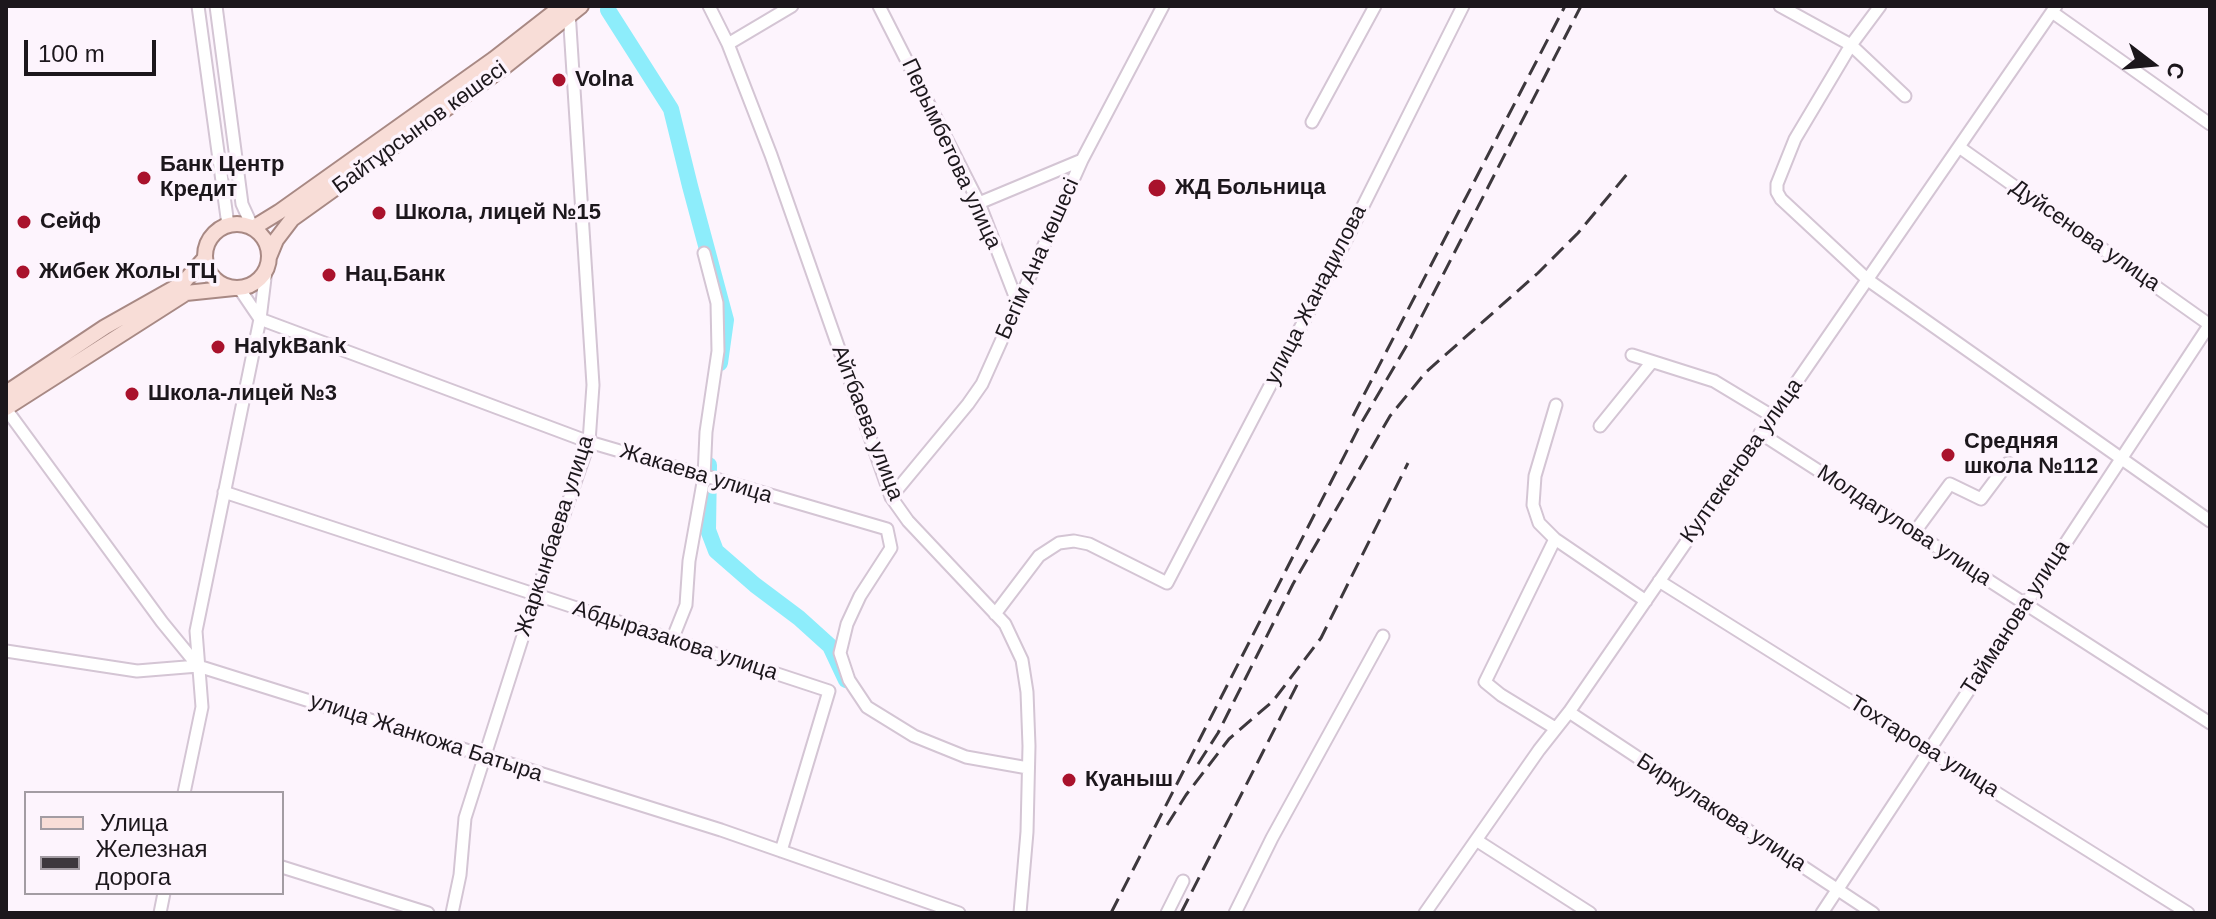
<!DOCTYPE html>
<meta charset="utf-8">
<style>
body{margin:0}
#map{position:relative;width:2216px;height:919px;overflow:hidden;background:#fdf4fd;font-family:Helvetica,sans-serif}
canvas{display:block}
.frame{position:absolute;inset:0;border:8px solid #1c171c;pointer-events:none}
.legend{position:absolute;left:24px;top:791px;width:260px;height:104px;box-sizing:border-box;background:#fdf4fd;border:2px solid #a39ca3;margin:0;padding:10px 14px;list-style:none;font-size:24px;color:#1c171c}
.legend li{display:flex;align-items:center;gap:16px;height:40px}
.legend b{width:40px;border:2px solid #a39ca3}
.north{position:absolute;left:2112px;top:24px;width:80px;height:80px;-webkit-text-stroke:6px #fdf4fd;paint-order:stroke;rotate:106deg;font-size:22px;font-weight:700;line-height:32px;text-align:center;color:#1c171c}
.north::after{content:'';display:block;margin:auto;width:28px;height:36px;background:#1c171c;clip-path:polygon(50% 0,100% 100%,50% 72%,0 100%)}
.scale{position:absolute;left:24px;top:40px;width:132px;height:36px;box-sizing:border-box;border:4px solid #1c171c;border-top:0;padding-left:10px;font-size:24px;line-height:28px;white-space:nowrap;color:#1c171c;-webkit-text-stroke:6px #fdf4fd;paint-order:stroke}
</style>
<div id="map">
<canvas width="2216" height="919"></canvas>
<div class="frame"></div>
<ul class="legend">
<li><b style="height:10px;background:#f8ddd7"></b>Улица</li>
<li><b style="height:10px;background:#3d383d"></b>Железная дорога</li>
</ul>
<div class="north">С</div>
<div class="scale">100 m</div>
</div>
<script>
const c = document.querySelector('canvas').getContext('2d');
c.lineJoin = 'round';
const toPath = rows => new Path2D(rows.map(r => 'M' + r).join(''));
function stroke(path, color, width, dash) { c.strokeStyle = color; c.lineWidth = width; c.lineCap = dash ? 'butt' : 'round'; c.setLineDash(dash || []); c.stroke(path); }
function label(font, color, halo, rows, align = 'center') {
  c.font = font + ' Helvetica,sans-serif'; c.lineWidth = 7; c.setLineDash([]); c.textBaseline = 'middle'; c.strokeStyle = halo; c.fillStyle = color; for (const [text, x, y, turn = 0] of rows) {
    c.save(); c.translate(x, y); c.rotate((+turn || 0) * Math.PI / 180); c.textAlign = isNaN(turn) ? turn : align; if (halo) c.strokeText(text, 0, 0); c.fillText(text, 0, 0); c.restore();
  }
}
stroke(toPath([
 [608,10,671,109,690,186,726,320,720,363],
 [709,465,708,530,716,551,755,585,799,618,830,646,846,680]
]), '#8dedfb', 16);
const minor = toPath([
 [198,6,228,225],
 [216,6,242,204,253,228],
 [709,6,728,44,771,155,891,497,908,521,1005,624,1022,660,1027,692,1029,746,1027,832,1020,913],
 [879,6,979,203,1018,304],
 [1780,6,1851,45,1905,96],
 [1880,6,1851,45,1795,139,1777,184,1777,192,1781,199,1868,280,2210,521],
 [2052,12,2210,124],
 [728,44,792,6],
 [1312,122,1375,6],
 [1959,147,2210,325],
 [979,203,1082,160],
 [239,288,260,319],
 [260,319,589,442,887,529],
 [1632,355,1714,381,1772,416],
 [1556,405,1535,476,1533,505,1539,523,1555,539,1646,601],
 [6,409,162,622,198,666,721,830,959,913],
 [1600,426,1651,363],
 [1760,433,2210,723],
 [224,492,829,691,781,851],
 [891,497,968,404,982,384,1082,160,1163,6],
 [887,529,891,548,860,596,847,624,840,653,849,680,867,707,914,736,966,757,1028,768],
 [1914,533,1950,484,1981,499,2008,463],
 [1555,539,1485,682,1501,695,1555,728],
 [1659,581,2188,913],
 [995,614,1039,556,1059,543,1074,541,1089,544,1167,583,1344,244,1463,6],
 [672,640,686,605,689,561,704,477,706,432,718,351,717,303,704,253],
 [6,651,137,671,198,666],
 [1569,712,1873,913],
 [184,793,202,707,196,631,260,319,266,270],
 [1476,840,1590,913],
 [282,867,428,913],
 [160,913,164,893],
 [452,913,460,875,465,818,536,595,589,442,593,385,569,11],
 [1167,913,1183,881],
 [1235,913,1272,838,1383,636],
 [1425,913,1539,750,1569,712,2056,6],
 [1822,913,2210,324]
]);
const major = toPath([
 '205 256a32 32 0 1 1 64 0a32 32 0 1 1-64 0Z',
 [253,228,279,212,494,59,562,6],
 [269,257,276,240,292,219,503,68,581,6],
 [6,393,105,327,183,283,205,258],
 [6,408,186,293,234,288]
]);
stroke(minor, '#d4c5d4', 15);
stroke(major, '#a88984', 18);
stroke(minor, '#fff', 11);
stroke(major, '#f8ddd7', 14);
stroke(toPath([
 [1353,416,1565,6],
 [1198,764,1218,733,1293,584,1390,416,1426,372,1538,273,1578,233,1628,173],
 [1167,825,1186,795,1229,739,1273,701,1321,638,1408,463],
 [1111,913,1359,427,1407,345,1581,6],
 [1181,913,1299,681]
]), '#3d383d', 3, [16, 8]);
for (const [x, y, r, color] of [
 [559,80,8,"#a9122c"],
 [144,178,8,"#a9122c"],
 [1157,188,10,"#a9122c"],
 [379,213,8,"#a9122c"],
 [24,222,8,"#a9122c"],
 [23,272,8,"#a9122c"],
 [329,275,8,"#a9122c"],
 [218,347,8,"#a9122c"],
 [132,394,8,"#a9122c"],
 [1948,455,8,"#a9122c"],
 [1069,780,8,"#a9122c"]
]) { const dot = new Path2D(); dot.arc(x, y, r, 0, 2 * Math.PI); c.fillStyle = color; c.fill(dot); stroke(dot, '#fdf4fd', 3); }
label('bold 22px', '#1c171c', '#fdf4fd', [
 ["Volna",575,80],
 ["Банк Центр",160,165],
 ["Кредит",160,190],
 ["ЖД Больница",1175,188],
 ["Школа, лицей №15",395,213],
 ["Сейф",40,222],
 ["Жибек Жолы ТЦ",39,272],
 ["Нац.Банк",345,275],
 ["HalykBank",234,347],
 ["Школа-лицей №3",148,394],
 ["Средняя",1964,442],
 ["школа №112",1964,467],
 ["Куаныш",1085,780]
], 'left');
label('22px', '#1c171c', '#fdf4fd', [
 ["Байтұрсынов көшесі",420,128,-36],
 ["Перымбетова улица",951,154,65],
 ["Дуйсенова улица",2085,236,35],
 ["Бегім Ана көшесі",1038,259,-66],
 ["улица Жанадилова",1316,295,-63],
 ["Айтбаева улица",867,423,69],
 ["Култекенова улица",1742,461,-55],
 ["Жакаева улица",696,474,17],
 ["Молдагулова улица",1904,526,33],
 ["Жаркынбаева улица",555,536,-72],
 ["Тайманова улица",2016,618,-57],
 ["Абдыразакова улица",675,641,18],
 ["улица Жанкожа Батыра",426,738,18],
 ["Тохтарова улица",1924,747,32],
 ["Биркулакова улица",1721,813,33]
]);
</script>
